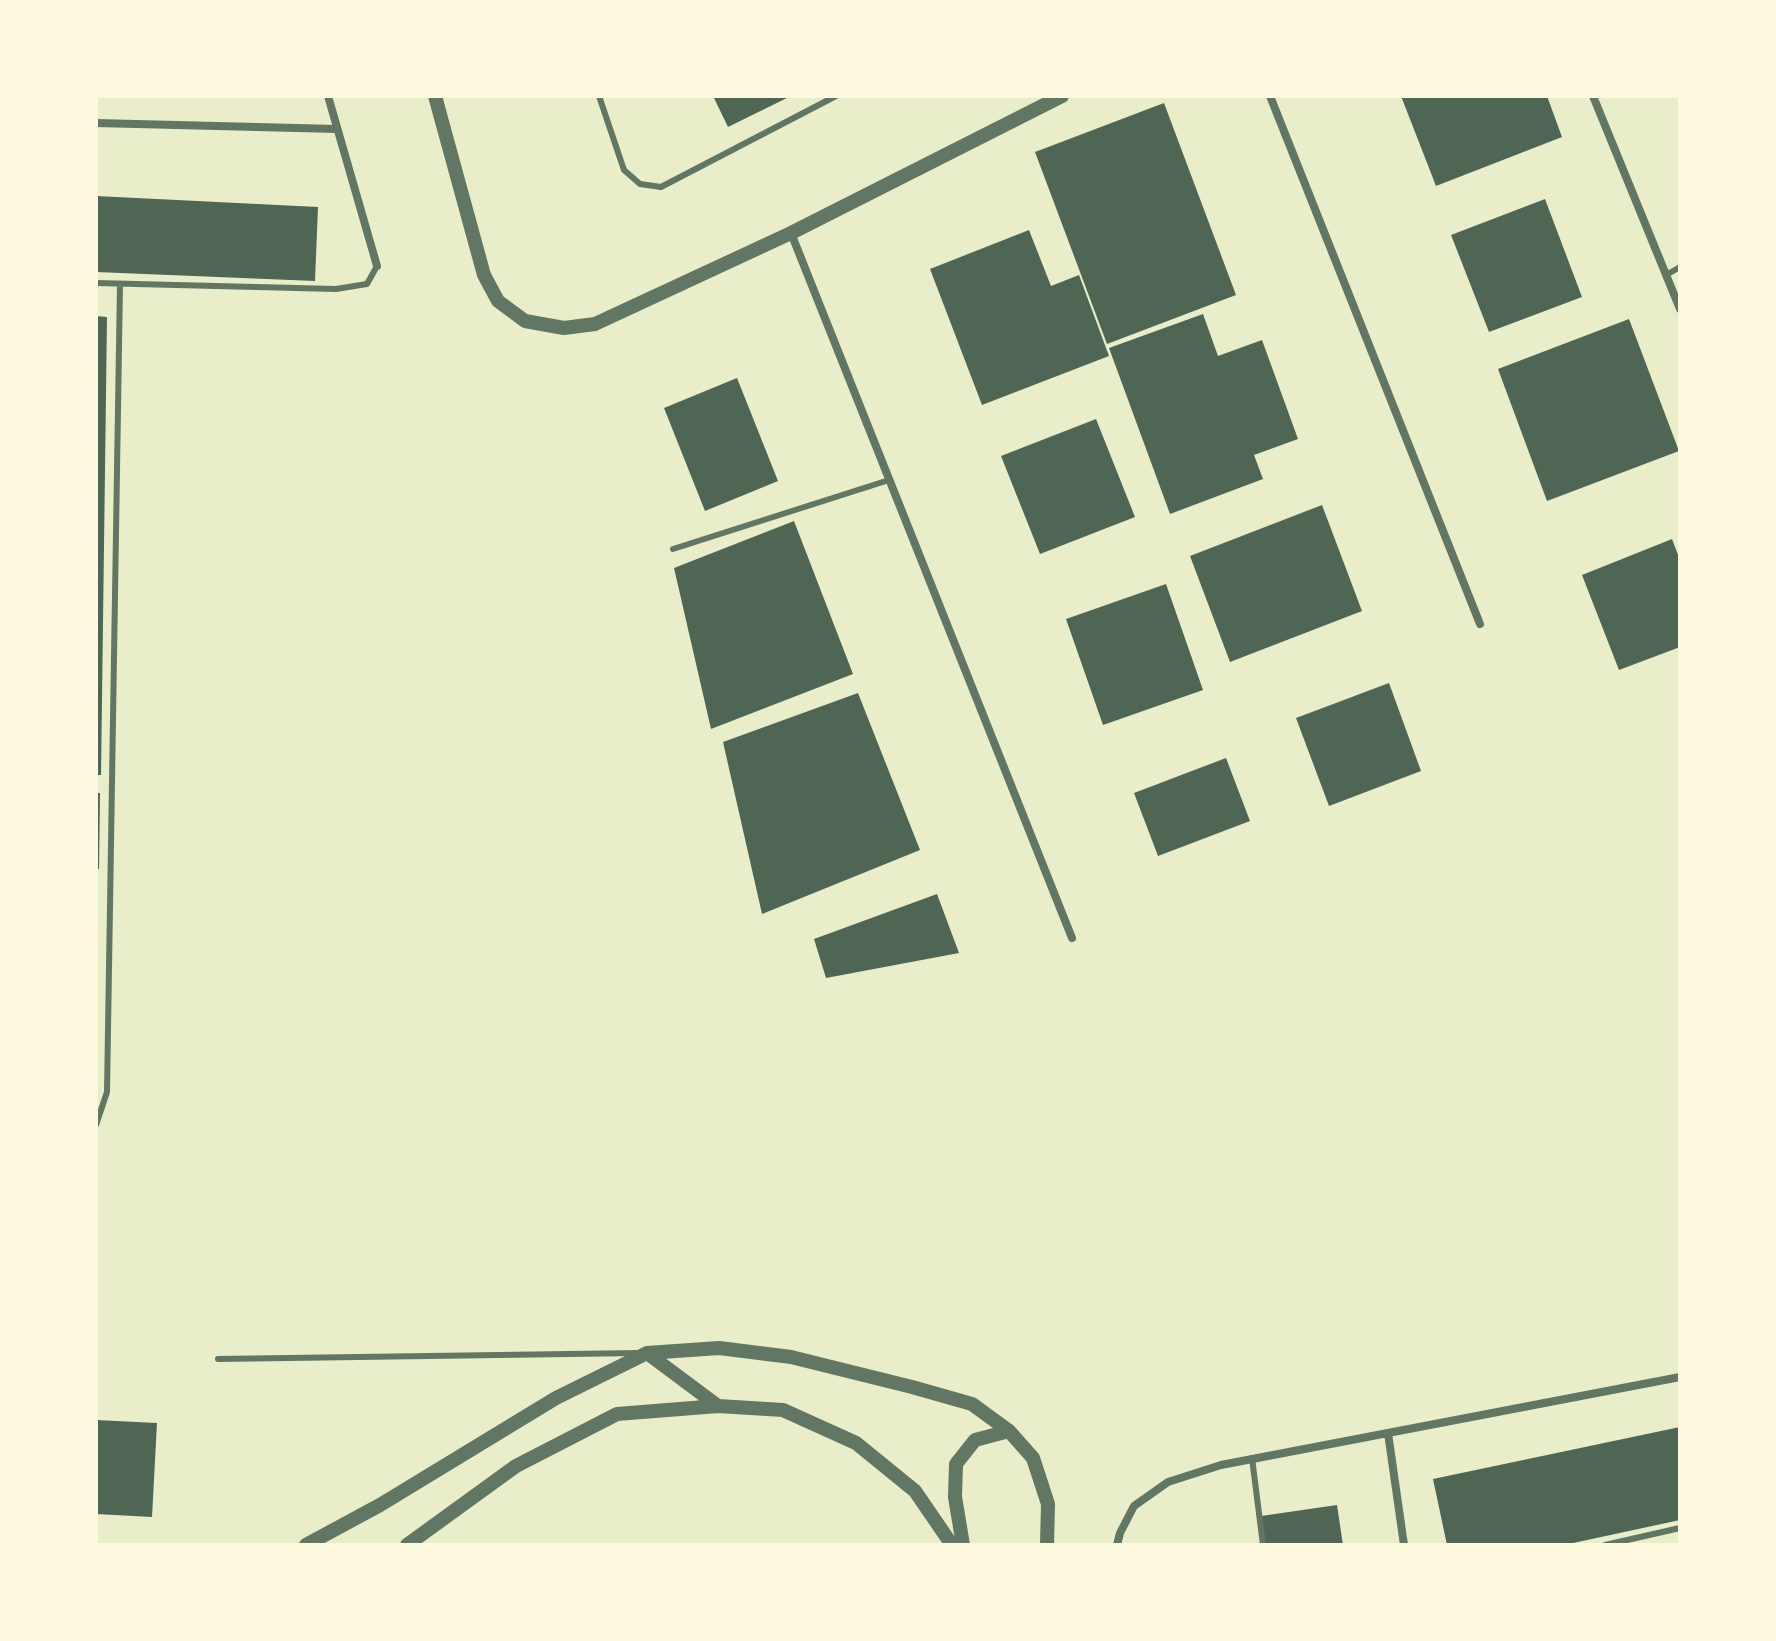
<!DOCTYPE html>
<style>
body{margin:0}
#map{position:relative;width:1776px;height:1641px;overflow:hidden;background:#e9edc9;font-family:Helvetica,sans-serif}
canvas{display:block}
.frame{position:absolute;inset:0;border:98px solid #fefae0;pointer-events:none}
</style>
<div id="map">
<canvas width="1776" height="1641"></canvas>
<div class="frame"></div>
</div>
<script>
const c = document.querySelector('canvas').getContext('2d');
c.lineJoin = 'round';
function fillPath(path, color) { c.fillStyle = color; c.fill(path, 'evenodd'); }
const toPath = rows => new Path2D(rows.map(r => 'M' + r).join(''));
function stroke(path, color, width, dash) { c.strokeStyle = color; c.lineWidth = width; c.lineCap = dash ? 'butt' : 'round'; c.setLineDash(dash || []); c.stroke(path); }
fillPath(toPath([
 [713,96,791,96,728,127],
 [1401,96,1547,96,1562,137,1436,186],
 [1164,103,1236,295,1107,344,1035,152],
 [96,196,318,207,315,281,96,272],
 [1545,199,1582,297,1489,332,1451,235],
 [1029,230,1051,286,1079,275,1109,356,982,405,930,269],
 [1203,314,1218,356,1262,340,1298,439,1254,455,1263,479,1170,514,1109,348],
 [96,316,107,317,101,775,96,775],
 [1629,319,1679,451,1547,501,1498,369],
 [737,378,778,481,705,511,664,408],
 [1096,419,1135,517,1040,554,1001,456],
 [1322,505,1362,611,1230,662,1190,556],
 [794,521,853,674,711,729,674,568],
 [1672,539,1680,560,1680,647,1619,670,1582,575],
 [1166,584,1203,690,1103,725,1066,619],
 [1389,683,1421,771,1329,806,1296,718],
 [858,693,920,850,762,914,723,742],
 [1226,758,1250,821,1158,856,1134,793],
 [96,793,100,793,99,869,96,869],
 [937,894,959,953,826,978,814,939],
 [96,1420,157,1423,152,1517,96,1514],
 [1680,1427,1680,1520,1564,1545,1447,1545,1433,1479],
 [1337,1505,1343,1545,1265,1545,1261,1516]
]), '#4f6655');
stroke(toPath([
 [599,96,624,170,640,184,661,187,836,96],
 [1666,275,1680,267],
 [96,283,336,289,367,284,377,266],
 [673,549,889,480],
 [96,1125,107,1092,120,284],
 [218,1359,639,1353],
 [1252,1458,1263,1545],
 [1605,1545,1680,1528]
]), '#617663', 6);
stroke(toPath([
 [328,96,377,266],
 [1270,96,1480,624],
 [1593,96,1680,309],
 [96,123,337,129],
 [791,233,1072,938],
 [1388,1433,1404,1545],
 [1117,1545,1120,1533,1134,1506,1168,1482,1221,1465,1680,1377]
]), '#617663', 8);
stroke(toPath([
 [435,96,484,275,498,301,525,321,564,328,595,324,791,233,1062,96],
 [647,1353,718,1406],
 [306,1545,380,1505,556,1398,647,1353,719,1348,791,1357,912,1387,972,1404,1009,1431,1033,1458,1048,1504,1047,1545],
 [407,1545,516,1466,617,1414,718,1406,783,1410,856,1443,915,1491,952,1545],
 [963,1545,955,1497,956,1464,975,1440,1009,1431]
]), '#617663', 14);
</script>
